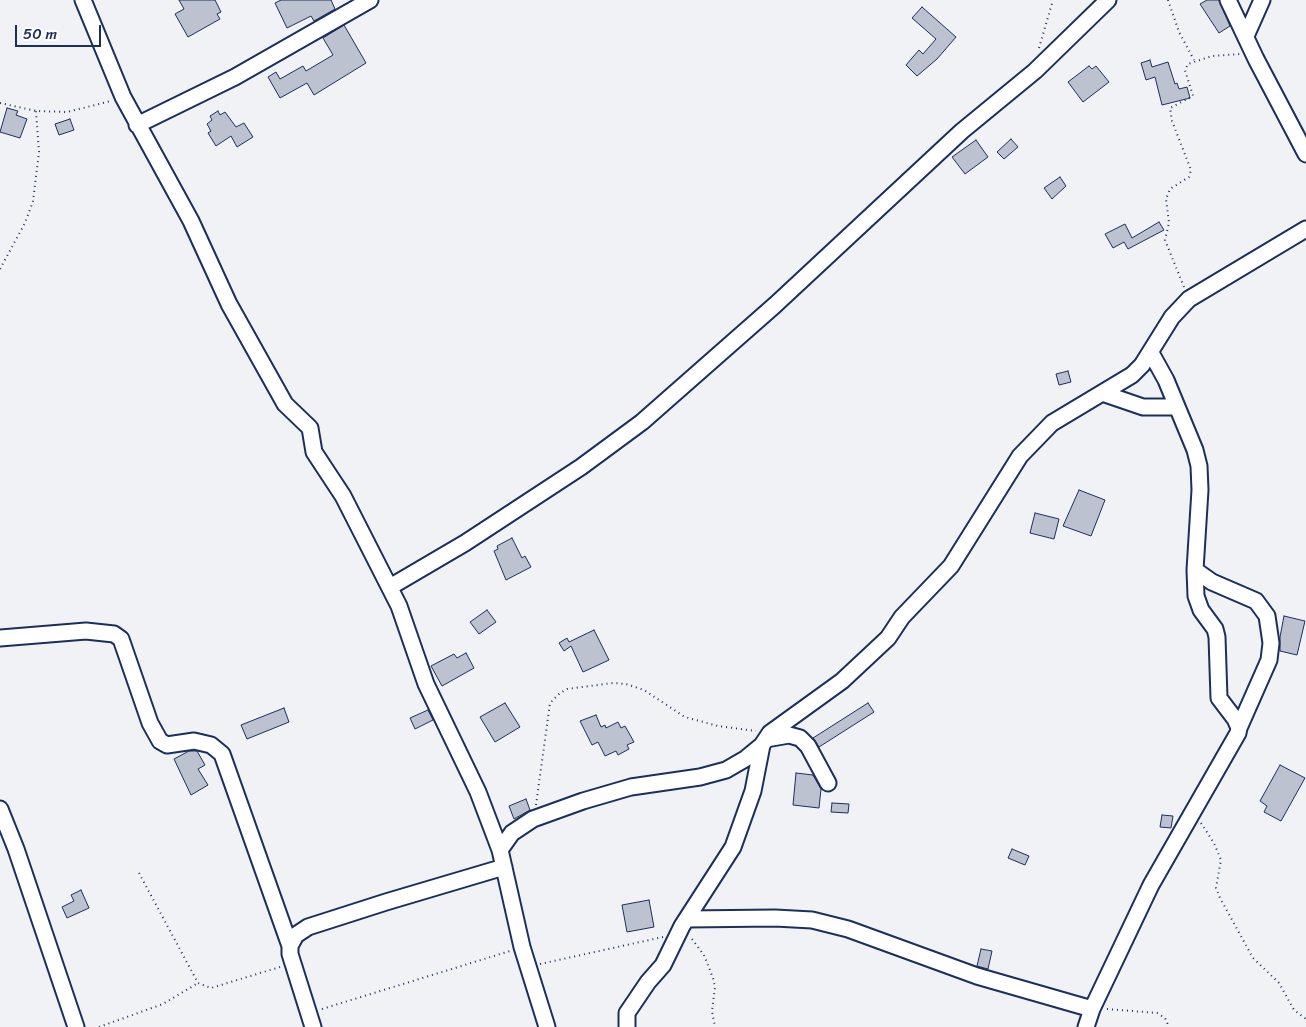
<!DOCTYPE html>
<style>
body{margin:0}
#map{position:relative;width:1306px;height:1027px;overflow:hidden;background:#f1f2f5;font-family:Sriracha,sans-serif}
canvas{display:block}
.scale{position:absolute;left:15px;top:25px;width:86px;height:22px;box-sizing:border-box;border:2px solid #1b2f5e;border-top:0;padding-left:6px;font-size:15px;line-height:18px;white-space:nowrap;color:#1b2f5e;-webkit-text-stroke:4px #fff;paint-order:stroke}
</style>
<div id="map">
<canvas width="1306" height="1027"></canvas>
<div class="scale">50 m</div>
</div>
<script>
const c = document.querySelector('canvas').getContext('2d');
c.lineJoin = 'round';
function fillPath(path, color) { c.fillStyle = color; c.fill(path, 'evenodd'); }
const toPath = rows => new Path2D(rows.map(r => 'M' + r).join(''));
function stroke(path, color, width, dash) { c.strokeStyle = color; c.lineWidth = width; c.lineCap = dash ? 'butt' : 'round'; c.setLineDash(dash || []); c.stroke(path); }
const building = toPath([
 [179,0,215,0,221,12,217,14,220,19,188,37,175,14,184,9,179,0],
 [281,0,331,0,335,9,314,21,311,16,287,28,275,3,281,0],
 [1207,0,1219,0,1230,26,1219,33,1200,4,1207,0],
 [922,7,956,37,937,59,917,76,906,65,919,50,923,54,936,39,912,18,922,7],
 [344,25,366,63,314,95,307,83,280,98,268,77,276,72,280,79,303,66,306,71,333,55,323,38,344,25],
 [1150,60,1152,67,1168,62,1175,84,1177,83,1179,89,1187,87,1190,98,1162,105,1155,77,1146,80,1141,63,1150,60],
 [1089,66,1092,69,1096,66,1109,82,1083,102,1068,82,1089,66],
 [7,108,18,111,16,115,27,119,20,138,0,132,7,108],
 [218,111,220,115,225,112,236,127,244,123,253,137,237,147,231,136,216,146,208,133,211,131,207,124,212,120,210,116,218,111],
 [70,119,74,130,59,135,55,124,70,119],
 [1011,139,1018,147,1004,159,997,152,1011,139],
 [976,140,988,157,965,174,952,157,976,140],
 [1060,177,1066,186,1052,199,1044,188,1060,177],
 [1159,222,1164,230,1128,249,1124,242,1113,248,1105,234,1125,224,1132,238,1159,222],
 [1068,371,1071,382,1059,385,1056,374,1068,371],
 [1079,490,1105,500,1091,536,1063,526,1079,490],
 [1035,513,1059,519,1054,539,1030,533,1035,513],
 [512,538,522,558,525,556,531,567,506,580,494,551,498,549,497,546,512,538],
 [487,610,496,622,479,634,470,622,487,610],
 [1284,616,1305,621,1297,655,1280,651,1280,637,1284,616],
 [594,630,609,660,583,672,571,646,564,651,559,643,567,638,569,642,594,630],
 [466,653,474,668,442,686,431,666,454,654,457,658,466,653],
 [505,703,520,727,495,742,480,717,505,703],
 [868,703,874,712,819,747,813,738,868,703],
 [284,708,289,722,247,739,241,725,284,708],
 [428,710,433,720,415,729,410,718,428,710],
 [596,715,601,727,605,725,606,728,618,722,621,728,625,726,634,742,627,745,629,749,618,755,616,751,605,756,598,742,592,745,580,721,596,715],
 [189,751,197,751,205,765,198,769,208,785,191,795,174,759,189,751],
 [1280,765,1305,778,1281,821,1264,812,1267,806,1260,801,1280,765],
 [796,773,813,775,821,789,819,808,793,805,796,773],
 [526,799,530,810,514,819,509,806,526,799],
 [832,803,849,804,848,813,831,812,832,803],
 [1162,815,1173,816,1171,828,1160,827,1162,815],
 [1012,849,1029,856,1025,865,1008,858,1012,849],
 [81,890,89,908,67,918,62,907,74,901,71,895,81,890],
 [649,900,654,927,627,932,622,905,649,900],
 [981,949,992,951,988,969,977,966,981,949]
]);
fillPath(building, '#bcc2d0');
stroke(building, '#1b2f5e', 1);
const minor = toPath([
 [83,0,123,97,191,221,229,304,285,404,310,428,314,452,343,496,399,606,426,684,478,792,500,850,522,947,547,1027],
 [1228,0,1256,59,1306,154],
 [1246,36,1262,0],
 [137,125,235,77,370,0],
 [1102,393,1143,407,1176,407],
 [1195,570,1212,582,1256,601,1267,616,1271,643,1269,660,1239,728],
 [390,587,465,543,581,467,642,422,775,305,962,131,1035,71,1108,0],
 [0,638,86,631,114,634,121,639,150,723,160,741,167,745,194,741,211,745,222,754,290,946],
 [766,739,789,735,800,738,808,746,828,783],
 [0,809,16,849,76,1027],
 [500,850,512,833,533,819,583,801,631,787,700,777,726,770,745,759,762,745,770,733,842,681,888,638,902,617,951,566,1020,456,1052,423,1132,375,1142,365,1172,317,1189,299,1306,229],
 [687,919,775,918,812,920,848,929,977,976,1092,1009],
 [313,1027,290,954,290,946,296,935,308,927,386,902,504,867],
 [627,1027,627,1013,648,982,663,965,682,926,733,847,753,791,762,745],
 [1086,1027,1092,1009,1151,885,1238,733,1239,728,1235,719,1219,698,1217,637,1215,629,1201,610,1196,596,1195,570,1200,490,1199,466,1195,450,1166,380,1151,353]
]);
stroke(minor, '#1b2f5e', 19);
stroke(toPath([
 [1168,0,1179,32,1194,60],
 [1039,48,1053,0],
 [0,103,36,111,67,112,111,101],
 [0,269,25,223,33,201,39,152,36,111],
 [1184,287,1165,240,1169,223,1166,199,1170,189,1189,177,1191,170,1172,121,1170,108,1193,96,1185,70,1188,64,1212,56,1240,54],
 [536,805,550,703,560,693,567,689,613,683,626,684,644,690,685,717,718,726,756,731],
 [1201,823,1214,843,1221,860,1216,888,1220,898,1253,958,1279,983,1294,1010,1306,1019],
 [139,873,198,983,211,988,280,967],
 [692,939,704,955,713,978,715,987,712,1011,715,1027],
 [540,964,663,937],
 [322,1009,510,951],
 [1107,1009,1157,1013,1165,1018,1169,1027],
 [99,1027,163,1004,198,983]
]), '#1b2f5e', 2, [1, 4]);
stroke(minor, '#fff', 15);
</script>
